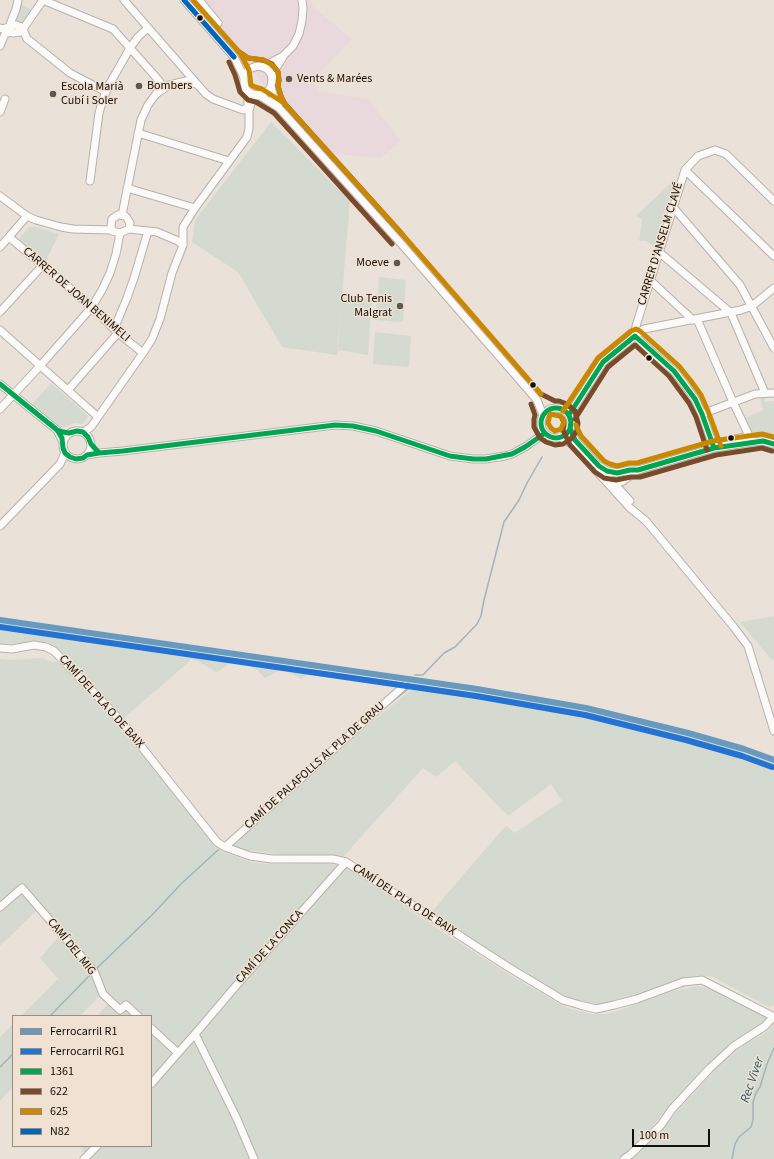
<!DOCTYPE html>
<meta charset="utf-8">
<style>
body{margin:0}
#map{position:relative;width:774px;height:1159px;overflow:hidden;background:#eae1d9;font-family:"Source Sans 3",sans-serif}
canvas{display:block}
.legend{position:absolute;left:12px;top:1015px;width:140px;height:132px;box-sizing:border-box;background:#f1e1d2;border:1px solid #998d82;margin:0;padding:5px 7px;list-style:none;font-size:12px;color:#140f09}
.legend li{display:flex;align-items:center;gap:8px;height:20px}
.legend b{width:20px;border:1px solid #998d82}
.scale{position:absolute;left:632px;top:1129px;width:78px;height:18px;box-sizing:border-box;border:2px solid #140f09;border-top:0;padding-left:5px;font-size:12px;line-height:14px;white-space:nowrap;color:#140f09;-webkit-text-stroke:3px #f1e1d2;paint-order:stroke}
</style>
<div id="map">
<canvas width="774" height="1159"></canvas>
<ul class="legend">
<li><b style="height:5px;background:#6899bf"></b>Ferrocarril R1</li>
<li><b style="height:5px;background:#2373d5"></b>Ferrocarril RG1</li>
<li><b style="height:5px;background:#00a651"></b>1361</li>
<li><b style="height:5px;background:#7a4b2a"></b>622</li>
<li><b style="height:5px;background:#ca8802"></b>625</li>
<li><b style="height:5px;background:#0065bd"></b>N82</li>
</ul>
<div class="scale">100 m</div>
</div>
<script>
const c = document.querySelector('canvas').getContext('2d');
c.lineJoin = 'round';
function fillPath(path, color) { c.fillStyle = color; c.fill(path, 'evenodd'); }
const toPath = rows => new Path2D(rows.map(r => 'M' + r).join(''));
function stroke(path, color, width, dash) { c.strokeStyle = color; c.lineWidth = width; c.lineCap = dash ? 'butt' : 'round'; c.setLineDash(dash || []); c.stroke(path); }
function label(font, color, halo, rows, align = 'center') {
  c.font = font + ' "Source Sans 3",sans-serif'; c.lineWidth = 3; c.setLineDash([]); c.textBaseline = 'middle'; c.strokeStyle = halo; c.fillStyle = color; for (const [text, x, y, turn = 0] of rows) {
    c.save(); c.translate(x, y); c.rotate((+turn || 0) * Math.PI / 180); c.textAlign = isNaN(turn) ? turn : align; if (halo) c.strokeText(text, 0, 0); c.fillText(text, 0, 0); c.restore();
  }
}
fillPath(toPath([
 [192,0,311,0,312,6,352,39,312,81,320,91,368,99,401,141,381,158,322,153]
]), '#ead9dc');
fillPath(toPath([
 [20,3,33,11,25,23,16,21],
 [271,122,350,201,342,296,372,299,368,355,338,350,342,299,337,355,282,347,238,272,192,242,195,220],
 [675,179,655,246,653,246,646,241,639,241,642,220,636,216],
 [29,227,36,227,59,234,45,262,19,239],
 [379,277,406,280,403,322,375,320],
 [375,332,411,336,409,367,373,364],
 [51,383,88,416,83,424,75,423,65,427,61,427,32,404],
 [764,397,765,402,774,401,774,442,761,438,752,432,746,418,763,410,760,398],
 [774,616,774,660,770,658,740,622],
 [0,623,131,642,404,683,401,687,339,677,309,674,301,679,293,674,281,670,265,678,257,670,240,662,231,662,219,671,216,672,198,661,192,659,124,718,58,650,47,642,1,644,0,643],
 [42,658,48,661,62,663,120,723,215,845,223,852,254,863,271,864,323,863,337,865,347,867,421,918,510,975,567,1008,592,1014,607,1014,620,1010,673,991,699,986,716,991,768,1017,749,1035,725,1049,709,1063,633,1148,618,1159,81,1159,84,1155,81,1146,151,1146,151,1016,97,1016,108,1004,101,994,80,1016,21,1016,58,979,40,958,60,935,39,908,0,946,0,659,11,660],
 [418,685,535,701,630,721,681,733,723,745,774,763,774,1005,769,1007,713,977,700,975,688,977,627,999,599,1005,579,1002,551,990,430,914,475,861,506,826,515,833,562,801,551,784,508,816,455,761,436,777,423,768,343,857,288,856,239,849,230,845,316,768,396,702],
 [13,1024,13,1087,0,1101,0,1037],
 [774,1024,774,1159,630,1159,639,1153,718,1066,744,1045,769,1030]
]), '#d4dacf');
stroke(toPath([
 [415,675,423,675,444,653,455,647,477,624,481,616,484,600,504,522,519,500,527,483,542,457],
 [388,705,412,686],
 [96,969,151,916,181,884,218,850],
 [50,1016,92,973],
 [0,1067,13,1054],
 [732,1159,735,1144,739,1137,751,1127,753,1120,753,1102,756,1093,760,1087,767,1064,774,1048]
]), '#a1b5bc', 1.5);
const minor = toPath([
 [43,0,113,29,155,76,160,82,162,90],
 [124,0,197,84,206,94,213,99,243,110,247,108,248,104,248,97,244,83,244,78,246,73,249,69,254,67,259,66,267,69,271,74,272,80,271,86,269,90,264,93,259,95,252,94,248,91,245,88],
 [184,0,234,57,242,73,244,78],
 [199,0,218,23],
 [8,27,11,32,13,33,21,32,43,0],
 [9,27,16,9,18,0],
 [0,28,3,29,11,26,16,25,24,28],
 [23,29,27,39,30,41,70,73,106,92],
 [0,46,5,34,11,32],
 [262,67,283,56,293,46,299,34,302,21,303,8,302,0],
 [272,80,274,71,283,57],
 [271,86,274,99,278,106],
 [259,95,279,108,397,239,537,400,543,415],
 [0,112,5,99],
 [138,133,229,161],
 [685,170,774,256],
 [90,181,99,113,103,99,109,85,130,48,138,37,148,28],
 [127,188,195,208],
 [0,196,27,216,36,220,61,227,73,229,112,230],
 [673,207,740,285,774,348],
 [118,215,125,216,127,218,130,223,129,229,120,233,112,231,111,226,112,219,118,215],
 [122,215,141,120,148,105,156,94,169,85,186,81,196,84],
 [129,229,157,232,178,241,183,245],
 [9,237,92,307,118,333,143,353],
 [0,247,27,216],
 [659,252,731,313,765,393],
 [650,280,693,320],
 [0,312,43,265],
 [697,319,733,402,752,442],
 [114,329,127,298,135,275,148,231],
 [0,330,98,417],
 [635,336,636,326,685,170,698,156,715,150,726,154,774,201],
 [635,336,654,354,674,371,685,385,695,399,702,414,714,448],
 [0,384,57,430,63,442],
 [68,390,118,333],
 '541 423a15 15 0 1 1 30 0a15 15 0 1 1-30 0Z',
 [0,409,40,366,92,307,102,290,110,273,116,254,120,233],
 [702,414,755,394,774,393],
 [569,415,603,362,644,329,741,310,752,306,774,288],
 [570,428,575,440,630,501],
 '63 445a14 14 0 1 1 28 0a14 14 0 1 1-28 0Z',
 [82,432,85,431,91,427,143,353,152,339,160,319,172,273,183,245,183,227,195,208,247,137,249,128,249,111,251,103,257,95],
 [560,437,572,444,630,508,646,521,733,626,748,646,774,731],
 [713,444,749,436],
 [87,455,99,453,123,451,335,425,353,426,376,431,450,456,473,459,486,459,505,456,512,454,525,447,545,433],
 [599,466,607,471,617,473,630,470,638,470,714,448,752,442,763,441,774,444],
 [611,482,618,483,623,481,638,470],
 [0,526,60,464,65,453],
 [0,648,12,649,34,645,46,647,54,651,122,722,217,842,225,847,250,856,272,859,333,859,346,862,508,967,563,1000,580,1005,596,1009,614,1005,637,999,683,982,702,980,774,1017],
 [225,847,405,685],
 [0,907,22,888,94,971,103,994,120,1010,126,1005,138,1016],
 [151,1028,178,1053,195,1034,237,1119,254,1159],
 [195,1034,241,980,346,862],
 [151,1084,178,1053],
 [84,1159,97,1146],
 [624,1159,631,1154,661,1125,672,1109,710,1068,734,1046,765,1026,774,1016]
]);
stroke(minor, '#b7b1aa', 9);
stroke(minor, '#fcfaf9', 7);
stroke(toPath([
 [0,384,57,430,62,438,63,448,65,453,70,457,76,459,83,458,87,455,99,453,123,451,335,425,353,426,376,431,450,456,473,459,486,459,512,454,525,447,545,433],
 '541 423a15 15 0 1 1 30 0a15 15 0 1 1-30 0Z',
 [569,415,603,362,635,336,674,371,695,399,702,414,714,448],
 [569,415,571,422,570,428,575,440,599,466,607,471,617,473,630,470,638,470,714,448,763,441,774,444],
 [50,424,57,430,63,432,69,433,77,431,83,432,88,437,91,444,99,453,111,452]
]), '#00a651', 5);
stroke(toPath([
 [238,51,248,58,263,60,272,64,278,72,279,80,278,86,281,96,285,104,402,234],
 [229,62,235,75,240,92,248,100,256,102,274,113,392,244],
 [531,404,535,415,534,419,534,427,540,438,546,442,555,445,563,444,571,439,577,431,578,423,575,411,567,404,559,401,555,401,541,394],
 [562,418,564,423,563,430,570,445,595,472,604,478,616,480,631,477,640,477,716,455,762,448,772,451],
 [575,419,608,367,635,345,669,376,689,403,696,417,707,450]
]), '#7a4b2a', 5);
stroke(toPath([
 [193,0,240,53,249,70,251,85,255,87,262,89,284,103,402,234,541,394],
 [238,51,248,58,264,60,272,65,278,72,279,80,278,86,281,96,285,105],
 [563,411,598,358,631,331,636,329,640,331,679,366,691,381,701,395,708,411,721,446],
 [550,414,560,416,563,419,564,422,561,429,555,431,551,428,548,423,550,414],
 [576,425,581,436,604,461,610,464,617,466,629,463,637,463,713,441,762,434,774,437]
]), '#ca8802', 5);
stroke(toPath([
 [184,0,234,57]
]), '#0065bd', 5);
stroke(toPath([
 [0,620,477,689,586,708,688,733,744,749,774,760]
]), '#6899bf', 6);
stroke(toPath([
 [0,627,476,696,585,715,686,740,742,756,772,767]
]), '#2373d5', 6);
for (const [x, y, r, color] of [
 [200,18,3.5,"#140f09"],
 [289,79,4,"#5f5852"],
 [139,86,4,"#5f5852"],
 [53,94,4,"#5f5852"],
 [397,263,4,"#5f5852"],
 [400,306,4,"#5f5852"],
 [649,358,3.5,"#140f09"],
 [533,385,3.5,"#140f09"],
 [731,438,3.5,"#140f09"]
]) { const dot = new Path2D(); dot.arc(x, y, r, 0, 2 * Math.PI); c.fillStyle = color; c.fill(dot); stroke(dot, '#f1e1d2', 1.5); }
label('12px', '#140f09', '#f1e1d2', [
 ["Vents & Marées",297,79],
 ["Bombers",147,86],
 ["Escola Marià",61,87],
 ["Cubí i Soler",61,101],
 ["Moeve",389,263,"right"],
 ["Club Tenis",392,299,"right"],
 ["Malgrat",392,313,"right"]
], 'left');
label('12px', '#140f09', '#f1e1d2', [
 ["CARRER D'ANSELM CLAVÉ",661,244,-73],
 ["CARRER DE JOAN BENIMELI",76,295,41],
 ["CAMÍ DEL PLA O DE BAIX",101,702,48],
 ["CAMÍ DE PALAFOLLS AL PLA DE GRAU",315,766,-42],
 ["CAMÍ DEL PLA O DE BAIX",404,900,33],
 ["CAMÍ DEL MIG",71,947,51],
 ["CAMÍ DE LA CONCA",270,947,-48]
]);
label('italic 13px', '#1c586e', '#f1e1d2', [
 ["Rec Viver",753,1080,-71]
]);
</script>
